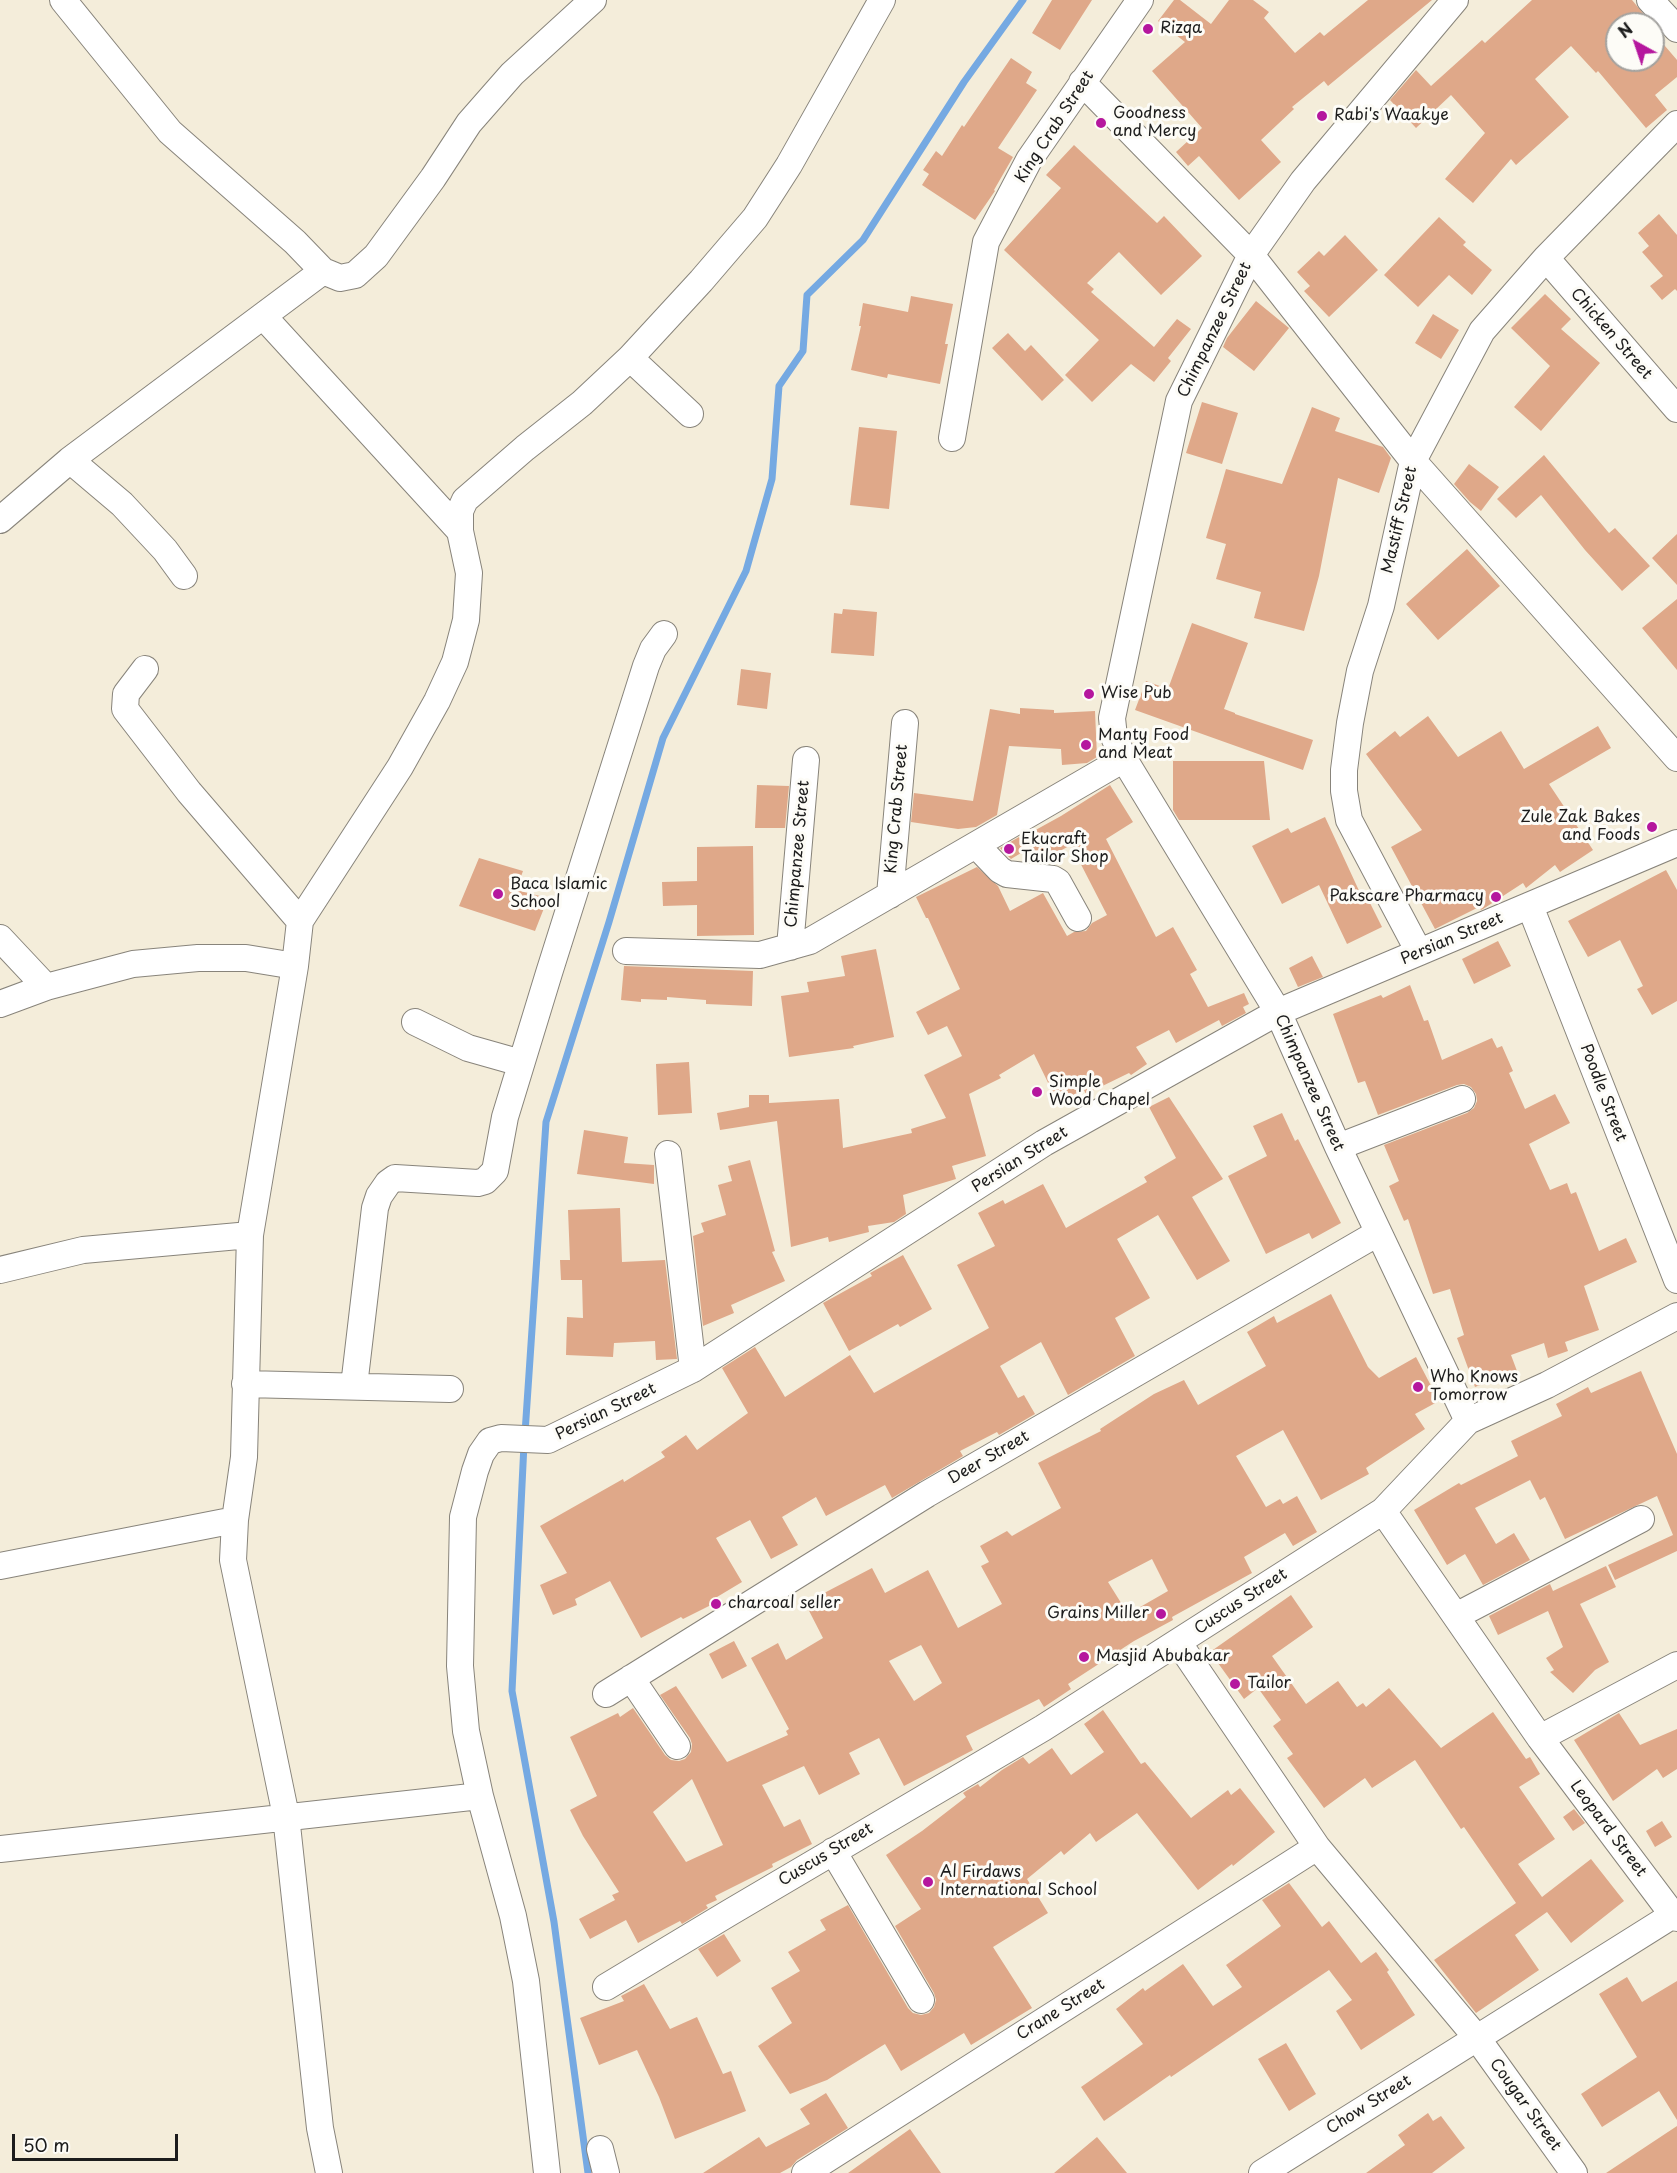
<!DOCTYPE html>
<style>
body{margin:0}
#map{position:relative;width:1677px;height:2173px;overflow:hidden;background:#f4edda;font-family:"Playpen Sans",sans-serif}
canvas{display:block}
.north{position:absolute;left:1605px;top:12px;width:60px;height:60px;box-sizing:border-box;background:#fdfcf7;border:2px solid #a3a29f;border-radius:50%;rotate:320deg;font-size:16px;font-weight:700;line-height:24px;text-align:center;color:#1c1c1c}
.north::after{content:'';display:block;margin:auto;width:21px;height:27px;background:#b5179e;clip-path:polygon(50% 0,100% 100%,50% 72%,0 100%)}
.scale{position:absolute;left:12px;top:2134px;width:166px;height:27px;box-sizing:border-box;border:3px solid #1c1c1c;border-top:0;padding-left:8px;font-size:18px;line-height:21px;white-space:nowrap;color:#1c1c1c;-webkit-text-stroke:4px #fdfcf7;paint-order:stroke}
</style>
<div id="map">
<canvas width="1677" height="2173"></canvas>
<div class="north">N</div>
<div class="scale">50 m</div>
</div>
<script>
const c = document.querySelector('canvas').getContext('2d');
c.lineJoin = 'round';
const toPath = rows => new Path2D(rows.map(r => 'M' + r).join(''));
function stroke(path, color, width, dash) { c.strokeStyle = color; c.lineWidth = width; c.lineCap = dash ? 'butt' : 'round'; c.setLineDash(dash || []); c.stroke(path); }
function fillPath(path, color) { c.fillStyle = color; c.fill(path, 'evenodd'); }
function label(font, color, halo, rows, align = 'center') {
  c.font = font + ' "Playpen Sans",sans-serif'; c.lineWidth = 6; c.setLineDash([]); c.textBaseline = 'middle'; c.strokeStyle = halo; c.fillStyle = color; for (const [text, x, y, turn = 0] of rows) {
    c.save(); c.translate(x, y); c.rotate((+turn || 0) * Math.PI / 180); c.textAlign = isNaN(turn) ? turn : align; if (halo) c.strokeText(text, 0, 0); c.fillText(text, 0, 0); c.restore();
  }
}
stroke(toPath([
 [525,1433,546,1122,609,922,663,738,746,571,772,479,779,386,803,351,807,295,863,240,964,82,1023,0],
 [524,1444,512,1691,554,1922,588,2173]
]), '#75a9e2', 7);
fillPath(toPath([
 [1052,0,1092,0,1060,50,1032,33],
 [1174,0,1180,0,1211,24,1229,0,1253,0,1269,12,1264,18,1295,53,1320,32,1324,36,1368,0,1432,0,1328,86,1324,81,1292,107,1294,109,1261,140,1281,162,1239,200,1199,156,1188,166,1176,152,1202,128,1152,71,1185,42,1158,21],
 [1532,0,1632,0,1652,24,1617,24,1617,60,1653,60,1653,32,1677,60,1677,77,1655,95,1667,110,1646,128,1598,71,1596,73,1571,46,1535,79,1569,117,1516,165,1511,159,1473,203,1445,179,1485,133,1451,95,1416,128,1390,100,1416,70,1431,86,1482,40,1485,43],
 [1011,58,1032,72,1026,83,1037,90,998,148,1013,157,994,190,995,191,975,220,922,185,929,174,923,170,936,151,942,156,962,125,964,127],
 [1074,145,1157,223,1164,216,1202,256,1161,295,1119,252,1087,283,1094,289,1091,292,1154,347,1177,319,1191,329,1168,358,1171,361,1154,382,1131,364,1092,402,1065,375,1099,340,1004,250,1061,188,1046,175],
 [1659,214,1677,235,1677,291,1675,289,1662,300,1650,286,1663,276,1642,252,1649,246,1638,233],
 [1439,217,1466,242,1463,245,1492,270,1472,295,1449,275,1418,307,1384,275],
 [1345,235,1378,270,1329,317,1304,291,1310,286,1297,272,1319,251,1324,256],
 [1545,294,1571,319,1561,329,1600,363,1541,431,1514,407,1550,366,1511,328],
 [911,296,953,304,945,344,948,344,940,384,888,374,887,378,851,370,861,326,859,326,863,303,908,312],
 [1256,301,1289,328,1254,371,1223,347,1227,338],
 [1433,314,1459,330,1441,359,1415,343],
 [1008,333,1025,351,1031,345,1064,380,1042,401,992,348],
 [1202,402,1238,413,1222,464,1186,453],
 [1312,407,1340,418,1335,431,1383,447,1391,458,1379,493,1338,478,1319,576,1304,631,1254,618,1261,592,1216,579,1226,544,1206,538,1226,469,1282,484],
 [859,427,897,431,889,509,850,505],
 [1544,455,1609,533,1615,528,1650,566,1622,591,1585,550,1541,495,1516,518,1497,499],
 [1469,464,1499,487,1481,511,1470,502,1454,484],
 [1677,534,1677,585,1652,558],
 [1467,549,1500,586,1438,640,1406,604],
 [1677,599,1677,670,1642,628],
 [843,609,877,612,874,656,831,653,834,613,842,614],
 [1192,623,1248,643,1224,709,1235,713,1235,714,1313,740,1303,770,1135,710,1146,681,1168,689],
 [741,669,771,673,767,709,737,705],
 [1020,708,1054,710,1054,713,1095,711,1097,757,1087,763,1062,765,1061,749,1009,746,997,815,976,827,958,829,911,822,914,793,973,801,990,709,1020,714],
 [1428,716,1458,757,1501,731,1524,769,1598,726,1611,748,1549,784,1593,850,1560,872,1555,865,1526,888,1523,883,1483,909,1481,910,1479,907,1435,929,1391,847,1422,830,1366,754,1395,731,1400,737],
 [1173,761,1264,761,1270,820,1179,820,1173,810],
 [757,785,789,786,785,828,755,828],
 [1110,785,1133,822,1106,839,1156,937,1173,927,1197,970,1190,974,1208,1007,1244,993,1249,1004,1243,1007,1246,1013,1222,1026,1219,1020,1176,1043,1169,1030,1136,1047,1147,1064,1131,1075,1129,1073,1086,1094,1084,1090,1058,1103,1034,1054,999,1075,1001,1078,969,1094,986,1156,952,1166,956,1179,903,1195,906,1214,894,1222,868,1226,869,1232,829,1242,828,1237,791,1247,777,1121,720,1130,717,1113,749,1107,749,1095,769,1095,769,1103,839,1099,843,1148,912,1133,911,1129,946,1118,924,1075,962,1056,947,1026,928,1035,916,1012,960,989,928,918,926,918,916,897,977,867,998,886,1010,911,1043,893,1067,936,1074,932,1086,931,1092,923,1107,915,1071,845,1045,859,1041,850,1030,855,1021,838,1061,816],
 [1325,817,1361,895,1365,893,1382,927,1347,944,1319,885,1282,904,1252,846,1288,828,1291,833],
 [1019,837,1026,850,1011,859,1000,848],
 [753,846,754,935,697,936,697,905,663,906,662,882,697,881,697,847],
 [479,858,523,871,516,890,548,898,535,931,459,906],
 [1666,870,1677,890,1677,1001,1652,1015,1637,989,1643,986,1620,940,1588,957,1568,921],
 [1498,941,1511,966,1474,984,1462,959],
 [876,949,894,1037,853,1046,854,1048,789,1057,781,996,809,992,807,982,845,976,841,956],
 [1312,956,1323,977,1298,987,1289,968],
 [624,966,753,971,752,1006,706,1004,706,1000,667,997,667,1000,641,999,641,1002,621,1000],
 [1410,985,1424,1021,1428,1020,1442,1060,1492,1038,1497,1048,1502,1046,1513,1071,1509,1073,1525,1109,1555,1094,1570,1123,1529,1144,1550,1190,1567,1183,1571,1194,1576,1192,1599,1251,1626,1238,1637,1262,1584,1286,1599,1330,1565,1342,1568,1351,1548,1358,1544,1343,1511,1355,1517,1371,1475,1387,1457,1338,1464,1335,1450,1289,1433,1294,1408,1219,1404,1221,1389,1186,1399,1181,1384,1145,1467,1113,1474,1108,1477,1101,1476,1094,1471,1087,1464,1084,1457,1085,1378,1115,1365,1081,1358,1083,1333,1014,1381,995,1383,998],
 [689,1062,692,1113,658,1115,656,1064],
 [1169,1097,1223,1179,1192,1197,1230,1261,1197,1280,1158,1215,1117,1239,1150,1298,1115,1318,1135,1356,1068,1395,1041,1342,1000,1366,1018,1398,1024,1395,1035,1414,999,1435,997,1432,960,1451,963,1456,892,1498,885,1485,826,1516,816,1497,782,1517,798,1545,771,1559,750,1520,716,1538,742,1582,712,1600,713,1604,683,1619,681,1617,641,1638,610,1581,575,1599,577,1605,553,1615,540,1585,567,1573,540,1526,623,1479,624,1482,665,1457,661,1452,686,1435,697,1450,748,1413,722,1368,755,1347,785,1397,850,1355,874,1393,989,1328,957,1265,995,1246,978,1213,1003,1200,1005,1204,1043,1184,1066,1228,1147,1182,1144,1177,1176,1158,1149,1107],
 [1282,1113,1295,1141,1298,1139,1341,1223,1312,1239,1309,1233,1266,1254,1228,1176,1267,1156,1253,1126],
 [584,1130,628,1137,624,1163,654,1165,654,1184,577,1174],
 [750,1160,775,1251,772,1252,785,1281,731,1305,734,1313,703,1326,693,1236,704,1232,701,1223,726,1215,718,1185,732,1181,728,1166],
 [620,1208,622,1262,665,1260,677,1359,656,1360,655,1341,614,1343,613,1357,566,1355,567,1317,583,1318,582,1280,561,1280,560,1260,570,1260,568,1210],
 [903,1255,932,1309,900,1327,898,1324,849,1351,823,1303,872,1276,870,1273],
 [1331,1294,1368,1367,1379,1378,1416,1357,1439,1401,1415,1414,1425,1429,1366,1468,1369,1474,1321,1500,1283,1430,1236,1456,1266,1507,1280,1499,1283,1504,1297,1496,1317,1532,1293,1546,1285,1533,1244,1557,1252,1573,1172,1617,1173,1620,1134,1641,1068,1684,1071,1689,1044,1707,1039,1699,966,1736,973,1750,904,1786,879,1738,849,1753,860,1774,819,1795,804,1766,762,1785,784,1827,800,1819,812,1844,772,1864,773,1867,715,1896,717,1900,706,1905,708,1908,682,1924,680,1921,638,1943,626,1920,590,1939,579,1919,615,1900,612,1895,619,1892,583,1836,570,1810,597,1796,570,1737,618,1713,620,1717,633,1708,665,1755,671,1760,679,1761,685,1759,691,1752,692,1744,690,1738,660,1695,676,1686,727,1762,788,1735,786,1731,789,1729,751,1658,778,1643,786,1660,823,1638,805,1603,872,1568,885,1593,928,1570,958,1628,1002,1604,981,1566,989,1562,980,1546,1007,1531,1012,1536,1061,1508,1038,1463,1101,1431,1100,1429,1154,1394,1184,1380,1198,1405,1266,1366,1247,1332,1274,1316,1277,1323],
 [1152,1559,1168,1591,1128,1614,1108,1582],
 [921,1645,942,1683,914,1701,889,1661],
 [692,1779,723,1845,686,1862,653,1812],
 [1641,1371,1677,1454,1677,1551,1615,1580,1608,1565,1673,1535,1657,1496,1565,1539,1545,1497,1540,1500,1530,1480,1475,1508,1496,1544,1514,1533,1530,1560,1483,1585,1465,1554,1447,1565,1414,1510,1459,1483,1461,1485,1518,1456,1511,1441,1562,1416,1556,1404,1588,1387,1591,1393],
 [1606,1566,1616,1587,1580,1604,1609,1662,1595,1670,1573,1693,1550,1672,1554,1670,1546,1658,1563,1647,1548,1611,1498,1635,1489,1616,1550,1584,1553,1591],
 [1291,1595,1313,1627,1272,1656,1306,1704,1338,1681,1357,1707,1363,1703,1366,1707,1389,1688,1441,1748,1493,1712,1526,1759,1530,1757,1540,1774,1519,1787,1555,1839,1518,1864,1542,1897,1591,1859,1624,1901,1571,1943,1547,1912,1515,1935,1539,1970,1476,2013,1434,1960,1516,1903,1464,1827,1461,1829,1415,1760,1372,1788,1365,1778,1324,1808,1287,1758,1293,1754,1273,1726,1281,1720,1258,1688,1244,1699,1210,1652],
 [734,1641,747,1666,722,1679,709,1654],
 [1103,1710,1141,1764,1145,1762,1191,1818,1228,1790,1231,1795,1240,1788,1275,1832,1233,1866,1232,1864,1198,1890,1137,1813,1096,1842,1090,1833,1064,1855,1061,1851,1027,1879,1048,1913,993,1947,1032,2008,971,2045,964,2033,901,2071,885,2044,827,2080,790,2094,758,2046,792,2023,771,1988,800,1971,788,1952,826,1930,820,1920,848,1905,908,2008,913,2013,921,2015,929,2013,934,2007,936,2000,934,1993,895,1926,921,1909,886,1855,922,1831,966,1797,963,1793,966,1791,978,1784,980,1787,1002,1770,1023,1757,1029,1764,1052,1748,1071,1775,1104,1752,1084,1724],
 [1619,1713,1640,1745,1677,1729,1677,1769,1663,1778,1657,1769,1613,1801,1574,1740],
 [1574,1809,1585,1823,1573,1831,1563,1817],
 [1662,1821,1672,1837,1655,1847,1646,1831],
 [1289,1883,1322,1927,1329,1921,1361,1963,1376,1952,1389,1970,1387,1972,1415,2015,1361,2050,1336,2011,1352,2000,1329,1970,1171,2077,1170,2075,1104,2121,1081,2087,1143,2044,1116,2009,1143,1988,1145,1991,1183,1964,1213,2006,1242,1987,1226,1965,1281,1926,1262,1900],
 [724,1934,741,1961,717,1977,698,1949],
 [1627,1977,1642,2002,1677,1981,1677,2120,1659,2091,1602,2127,1581,2094,1637,2057,1599,1994],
 [644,1984,670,2029,697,2017,723,2074,731,2071,746,2111,675,2139,659,2097,637,2050,599,2065,580,2018,624,2001,621,1996],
 [1286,2043,1316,2094,1289,2111,1258,2059],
 [826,2093,848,2128,797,2160,791,2167,780,2173,703,2173,759,2137,766,2147,810,2124,800,2109],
 [1428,2113,1433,2121,1441,2116,1465,2148,1432,2173,1366,2173,1405,2145,1398,2135],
 [1677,2126,1677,2173,1606,2173],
 [910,2129,941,2173,848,2173],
 [1097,2137,1127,2173,1054,2173]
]), '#dfa889');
const minor = toPath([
 [63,0,170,132,295,242,323,271,340,278,355,275,376,256,433,178,469,123,512,74,593,0],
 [1455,0,1303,181,1251,255,1179,401,1112,718,1114,737,1124,759,1278,1012,1338,1147,1468,1421],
 [1650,0,1677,29],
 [1082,82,1251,255,1413,461,1677,758],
 [1546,258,1677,409],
 [263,316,460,531],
 [630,358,690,414],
 [952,438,986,242,1029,160,1140,0],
 [70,460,122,504,165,550,184,576],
 [0,520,70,460,323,271],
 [145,669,126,694,125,709,189,792,300,921],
 [976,845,1000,870,1007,874,1053,879,1058,882,1078,918],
 [890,895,905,723],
 [1530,906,1677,1280],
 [0,938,46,987],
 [790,947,806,760],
 [626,951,760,955,810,941,1124,759],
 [1419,952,1349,820,1344,791,1344,770,1350,723,1360,671,1381,606,1413,461,1482,331,1546,258,1677,124],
 [0,1004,46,987,133,964,198,958,246,958,295,966],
 [415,1022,468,1048,521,1063],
 [1338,1147,1462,1099],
 [668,1154,693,1369],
 [0,1270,83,1250,250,1235],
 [245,1384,450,1389],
 [354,1386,375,1208,379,1196,388,1183,395,1178,478,1183,485,1181,495,1171,505,1117,549,973,646,666,653,649,664,634],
 [1383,1511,1540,1738,1673,1915,1677,1918],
 [0,1566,235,1520],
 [1456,1616,1641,1519],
 [1178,1642,1317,1847,1477,2038,1574,2173],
 [631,1678,677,1746],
 [606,1694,927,1494,1378,1233],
 [1540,1738,1677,1665],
 [0,1849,480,1796],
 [833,1851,921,2000],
 [606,1987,729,1913,1043,1728,1383,1511,1468,1421,1547,1385,1677,1316],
 [600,2149,606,2173],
 [329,2173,320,2128,286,1816,233,1560,235,1520,244,1457,250,1235,295,966,300,921,400,767,437,701,455,662,466,620,469,573,460,531,460,511,465,500,525,448,582,403,630,358,701,281,755,218,789,165,882,0],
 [547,2173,526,1981,513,1916,480,1796,466,1731,460,1666,463,1517,475,1471,481,1454,490,1441,501,1438,548,1440,693,1369,1044,1143,1278,1012,1677,843],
 [805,2173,1317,1847],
 [1262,2173,1673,1915]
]);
stroke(minor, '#88847b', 28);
stroke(minor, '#fff', 26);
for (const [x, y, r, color] of [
 [1148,29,6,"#b5179e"],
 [1322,116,6,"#b5179e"],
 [1101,123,6,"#b5179e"],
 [1089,694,6,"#b5179e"],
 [1086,745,6,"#b5179e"],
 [1652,827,6,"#b5179e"],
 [1009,849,6,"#b5179e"],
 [498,894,6,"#b5179e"],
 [1496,897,6,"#b5179e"],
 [1037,1092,6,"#b5179e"],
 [1418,1387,6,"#b5179e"],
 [716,1604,6,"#b5179e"],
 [1161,1614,6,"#b5179e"],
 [1084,1657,6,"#b5179e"],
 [1235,1684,6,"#b5179e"],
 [928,1882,6,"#b5179e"]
]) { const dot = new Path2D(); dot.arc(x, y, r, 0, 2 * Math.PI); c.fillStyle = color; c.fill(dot); stroke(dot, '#fdfcf7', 2); }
label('16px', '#1c1c1c', '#fdfcf7', [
 ["Rizqa",1160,29],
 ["Goodness",1113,114],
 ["and Mercy",1113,132],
 ["Rabi's Waakye",1334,116],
 ["Wise Pub",1101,694],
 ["Manty Food",1098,736],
 ["and Meat",1098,754],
 ["Zule Zak Bakes",1640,818,"right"],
 ["and Foods",1640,836,"right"],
 ["Ekucraft",1021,840],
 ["Tailor Shop",1021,858],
 ["Baca Islamic",510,885],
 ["School",510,903],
 ["Pakscare Pharmacy",1484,897,"right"],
 ["Simple",1049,1083],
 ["Wood Chapel",1049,1101],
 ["Who Knows",1430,1378],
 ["Tomorrow",1430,1396],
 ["charcoal seller",728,1604],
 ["Grains Miller",1149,1614,"right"],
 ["Masjid Abubakar",1096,1657],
 ["Tailor",1247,1684],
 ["Al Firdaws",940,1873],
 ["International School",940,1891]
], 'left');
label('16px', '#1c1c1c', '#fdfcf7', [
 ["King Crab Street",1055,127,-57],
 ["Chimpanzee Street",1215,330,-64],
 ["Chicken Street",1611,334,49],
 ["Mastiff Street",1400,520,-77],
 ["King Crab Street",897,809,-85],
 ["Chimpanzee Street",798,854,-85],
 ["Persian Street",1452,939,-23],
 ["Chimpanzee Street",1309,1083,66],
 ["Poodle Street",1603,1093,69],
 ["Persian Street",1020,1160,-32],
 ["Persian Street",606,1412,-26],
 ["Deer Street",989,1458,-30],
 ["Cuscus Street",1241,1602,-33],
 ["Leopard Street",1608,1829,53],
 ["Cuscus Street",826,1855,-31],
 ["Crane Street",1061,2010,-32],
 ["Chow Street",1369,2105,-32],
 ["Cougar Street",1525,2105,54]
]);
</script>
